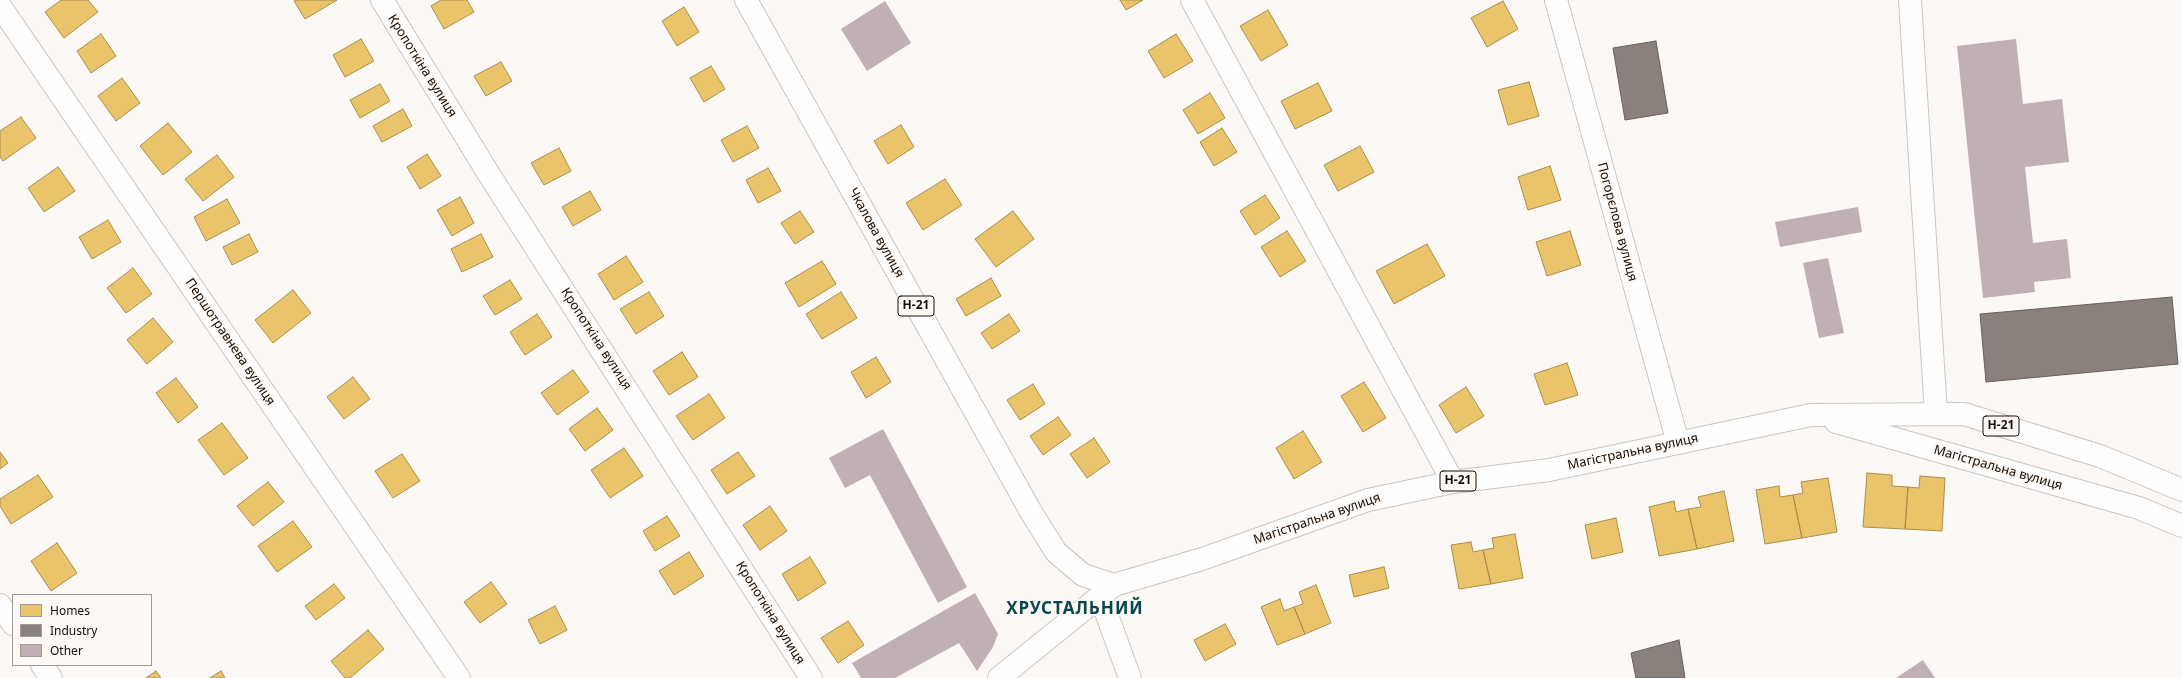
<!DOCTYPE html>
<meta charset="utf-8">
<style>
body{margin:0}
#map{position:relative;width:2182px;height:678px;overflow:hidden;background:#fbf8f5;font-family:"Noto Sans",sans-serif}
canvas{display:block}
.legend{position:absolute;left:12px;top:594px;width:140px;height:72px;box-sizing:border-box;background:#fdf8f3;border:1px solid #a19b95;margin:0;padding:5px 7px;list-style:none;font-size:12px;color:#170f07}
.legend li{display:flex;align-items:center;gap:8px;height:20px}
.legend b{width:20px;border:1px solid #a19b95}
</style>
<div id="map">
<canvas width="2182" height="678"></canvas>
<ul class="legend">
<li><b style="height:11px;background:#e9c46a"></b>Homes</li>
<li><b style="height:11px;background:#8a817c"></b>Industry</li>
<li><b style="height:11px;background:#c1afb6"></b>Other</li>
</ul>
</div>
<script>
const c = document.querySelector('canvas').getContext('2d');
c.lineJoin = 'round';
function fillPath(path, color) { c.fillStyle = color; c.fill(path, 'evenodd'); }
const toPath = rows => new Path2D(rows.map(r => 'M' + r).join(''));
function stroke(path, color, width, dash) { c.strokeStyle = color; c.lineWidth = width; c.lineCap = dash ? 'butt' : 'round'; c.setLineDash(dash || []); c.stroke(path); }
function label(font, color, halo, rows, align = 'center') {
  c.font = font + ' "Noto Sans",sans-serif'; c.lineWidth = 4; c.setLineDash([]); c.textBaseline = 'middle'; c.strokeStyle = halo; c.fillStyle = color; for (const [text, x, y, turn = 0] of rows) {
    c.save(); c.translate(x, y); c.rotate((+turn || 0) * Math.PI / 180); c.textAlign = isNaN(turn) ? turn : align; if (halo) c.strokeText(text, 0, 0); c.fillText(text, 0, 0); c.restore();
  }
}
const homes = toPath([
 [61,0,88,0,98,12,64,38,45,12,61,0],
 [297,0,337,0,305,19,294,1,297,0],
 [441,0,467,0,474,12,444,29,431,6,441,0],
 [1120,0,1143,0,1126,10,1120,0],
 [1503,1,1518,29,1487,47,1471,18,1503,1],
 [684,7,699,32,677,46,662,21,684,7],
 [1268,10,1288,45,1261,61,1240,26,1268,10],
 [101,34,116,56,91,73,77,51,101,34],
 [1176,34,1193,61,1164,78,1148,51,1176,34],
 [361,39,374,61,345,77,333,55,361,39],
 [501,62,512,81,486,96,474,76,501,62],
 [711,66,725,89,704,102,690,78,711,66],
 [122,78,140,103,116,121,98,96,122,78],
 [1529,82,1539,116,1508,125,1498,90,1529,82],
 [1318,83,1332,111,1295,129,1281,101,1318,83],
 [380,84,390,101,360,118,350,100,380,84],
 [1210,93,1225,118,1198,134,1183,110,1210,93],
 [403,109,412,126,382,142,373,126,403,109],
 [21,117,36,138,3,161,0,157,0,131,21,117],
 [168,123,192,152,163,175,140,146,168,123],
 [901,125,914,147,888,164,874,141,901,125],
 [747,126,759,148,733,162,721,140,747,126],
 [1222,128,1237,152,1214,166,1200,142,1222,128],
 [1360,146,1374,172,1338,191,1324,165,1360,146],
 [559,148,571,171,544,185,531,163,559,148],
 [427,154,441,176,420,189,407,167,427,154],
 [217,155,234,177,203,201,185,179,217,155],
 [1550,166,1561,200,1528,210,1518,177,1550,166],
 [58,167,75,191,44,212,28,188,58,167],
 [768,168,781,191,758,203,746,180,768,168],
 [945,179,962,205,923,230,906,203,945,179],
 [590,191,601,210,573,226,562,207,590,191],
 [1265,195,1280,218,1255,235,1240,211,1265,195],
 [460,197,474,223,452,236,437,210,460,197],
 [227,199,240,223,206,241,194,217,227,199],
 [800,211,814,232,795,244,781,223,800,211],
 [1013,211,1034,239,996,267,975,239,1013,211],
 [108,220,121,242,92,259,79,237,108,220],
 [1287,231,1306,261,1280,277,1261,247,1287,231],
 [1570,231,1581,265,1547,276,1536,242,1570,231],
 [249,234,258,252,232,265,223,247,249,234],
 [481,234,493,257,462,272,451,249,481,234],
 [1427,244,1445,276,1394,304,1376,271,1427,244],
 [626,256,643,282,614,300,598,274,626,256],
 [822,261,836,284,799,307,785,283,822,261],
 [133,268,152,294,126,313,107,288,133,268],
 [991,278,1001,296,966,316,956,299,991,278],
 [510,280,522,299,495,315,483,296,510,280],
 [293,290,311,313,273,343,255,320,293,290],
 [649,292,664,316,636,334,620,309,649,292],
 [841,292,857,318,822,339,806,314,841,292],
 [537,314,552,337,525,355,510,332,537,314],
 [1009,314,1020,331,992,349,981,333,1009,314],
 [153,318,173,342,147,364,127,340,153,318],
 [682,352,698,377,669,395,653,371,682,352],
 [876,357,891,382,866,398,851,372,876,357],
 [1567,363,1578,395,1545,405,1534,374,1567,363],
 [573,370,589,392,557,415,541,393,573,370],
 [353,377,370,399,344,419,327,397,353,377],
 [176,378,198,407,178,423,156,393,176,378],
 [1364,382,1386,418,1363,432,1341,396,1364,382],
 [1033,384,1045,404,1020,420,1007,400,1033,384],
 [1466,387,1484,416,1456,433,1439,405,1466,387],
 [709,394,725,418,693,440,676,416,709,394],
 [597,408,613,430,585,451,569,429,597,408],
 [1058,417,1071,435,1043,455,1030,436,1058,417],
 [222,423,248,458,224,475,198,440,222,423],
 [1303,431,1322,462,1294,479,1276,448,1303,431],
 [1094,438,1110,462,1087,478,1070,454,1094,438],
 [624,448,643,476,610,498,591,470,624,448],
 [0,452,8,463,0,469,0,452],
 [738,452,755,476,727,494,711,470,738,452],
 [402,454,420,481,393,498,375,471,402,454],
 [1867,473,1892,475,1892,486,1908,487,1905,529,1863,527,1867,473],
 [38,475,53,497,11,524,0,506,0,499,38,475],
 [1920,476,1945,478,1942,531,1905,529,1908,487,1919,488,1920,476],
 [1828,478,1837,532,1802,538,1793,495,1803,493,1801,482,1828,478],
 [268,482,284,502,253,526,237,506,268,482],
 [1779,486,1780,497,1793,495,1802,538,1765,544,1756,490,1779,486],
 [1724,491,1734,541,1697,549,1688,509,1701,507,1698,497,1724,491],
 [1674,501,1676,512,1688,509,1697,549,1659,556,1649,507,1674,501],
 [770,506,787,531,760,550,743,525,770,506],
 [667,516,680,536,655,551,643,531,667,516],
 [1616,518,1623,552,1592,559,1585,525,1616,518],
 [293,521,312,547,277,572,258,546,293,521],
 [1515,534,1523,578,1491,584,1483,550,1494,548,1492,538,1515,534],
 [1471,542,1473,552,1483,550,1491,584,1459,589,1451,545,1471,542],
 [57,543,77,573,51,591,31,561,57,543],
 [689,552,704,576,674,595,659,571,689,552],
 [810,557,826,583,798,601,782,574,810,557],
 [1384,567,1389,588,1354,597,1349,575,1384,567],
 [491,582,507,604,480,623,464,602,491,582],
 [334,584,345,598,316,620,305,606,334,584],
 [1316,585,1331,623,1305,634,1294,607,1303,604,1299,592,1316,585],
 [1280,599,1284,611,1294,607,1305,634,1277,645,1261,607,1280,599],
 [555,606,567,630,540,644,528,620,555,606],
 [848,621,864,645,838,663,821,638,848,621],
 [1225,624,1236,644,1205,661,1194,640,1225,624],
 [368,630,384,649,350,678,345,678,331,661,368,630],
 [156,671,161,678,146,678,156,671],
 [221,671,225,678,210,678,221,671]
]);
fillPath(homes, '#e9c46a');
stroke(homes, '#aa8e4c', 1);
const industry = toPath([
 [1656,41,1668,113,1625,120,1613,48,1656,41],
 [2172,297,2178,364,1986,382,1980,314,2172,297],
 [1679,640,1685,678,1636,678,1631,653,1679,640]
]);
fillPath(industry, '#8a817c');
stroke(industry, '#685f59', 1);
fillPath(toPath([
 [885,1,911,43,867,71,841,29],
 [2016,39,2023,104,2062,99,2069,162,2025,167,2033,243,2067,239,2071,278,2034,282,2035,292,1983,298,1957,46],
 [1858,207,1862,232,1780,247,1775,222],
 [1828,258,1844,333,1819,338,1803,263],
 [883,429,967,587,938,603,870,475,845,488,829,458],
 [975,593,998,634,993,647,977,671,959,643,895,678,861,678,852,663],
 [1923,660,1935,678,1896,678]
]), '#c1afb6');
const minor = toPath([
 [382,0,490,176,811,678],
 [1192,0,1453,482],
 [1556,0,1678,443],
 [1910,0,1936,414],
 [0,6,459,678],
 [1100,596,1130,678],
 [0,605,13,624],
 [42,665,51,678],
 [999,678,1114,585]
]);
const major = toPath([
 [746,0,1031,512,1056,552,1083,575,1114,585,1202,559,1368,500,1453,482,1549,470,1811,415,1964,414,2100,456,2182,490],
 [1836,422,2139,508,2182,526]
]);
stroke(minor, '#cbc5bf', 24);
stroke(major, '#cbc5bf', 24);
stroke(minor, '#fefefe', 22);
stroke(major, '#fefefe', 22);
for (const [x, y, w] of [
 [916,306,36],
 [2001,426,36],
 [1458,481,36]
]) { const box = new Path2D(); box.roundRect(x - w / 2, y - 10, w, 20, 3); c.fillStyle = '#fdf8f3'; c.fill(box); stroke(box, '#170f07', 1); }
label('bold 12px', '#170f07', null, [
 ["Н-21",916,306],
 ["Н-21",2001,426],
 ["Н-21",1458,481]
]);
label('13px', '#170f07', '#fdf8f3', [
 ["Кропоткіна вулиця",422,66,58],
 ["Погорєлова вулиця",1617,222,75],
 ["Чкалова вулиця",876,233,61],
 ["Кропоткіна вулиця",596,339,57],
 ["Першотравнева вулиця",230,342,56],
 ["Магістральна вулиця",1633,452,-12],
 ["Магістральна вулиця",1998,468,16],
 ["Магістральна вулиця",1317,519,-19],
 ["Кропоткіна вулиця",770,613,58]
]);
c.letterSpacing = '1px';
label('bold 17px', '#06484c', '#fdf8f3', [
 ["ХРУСТАЛЬНИЙ",1075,609]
]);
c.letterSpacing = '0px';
</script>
